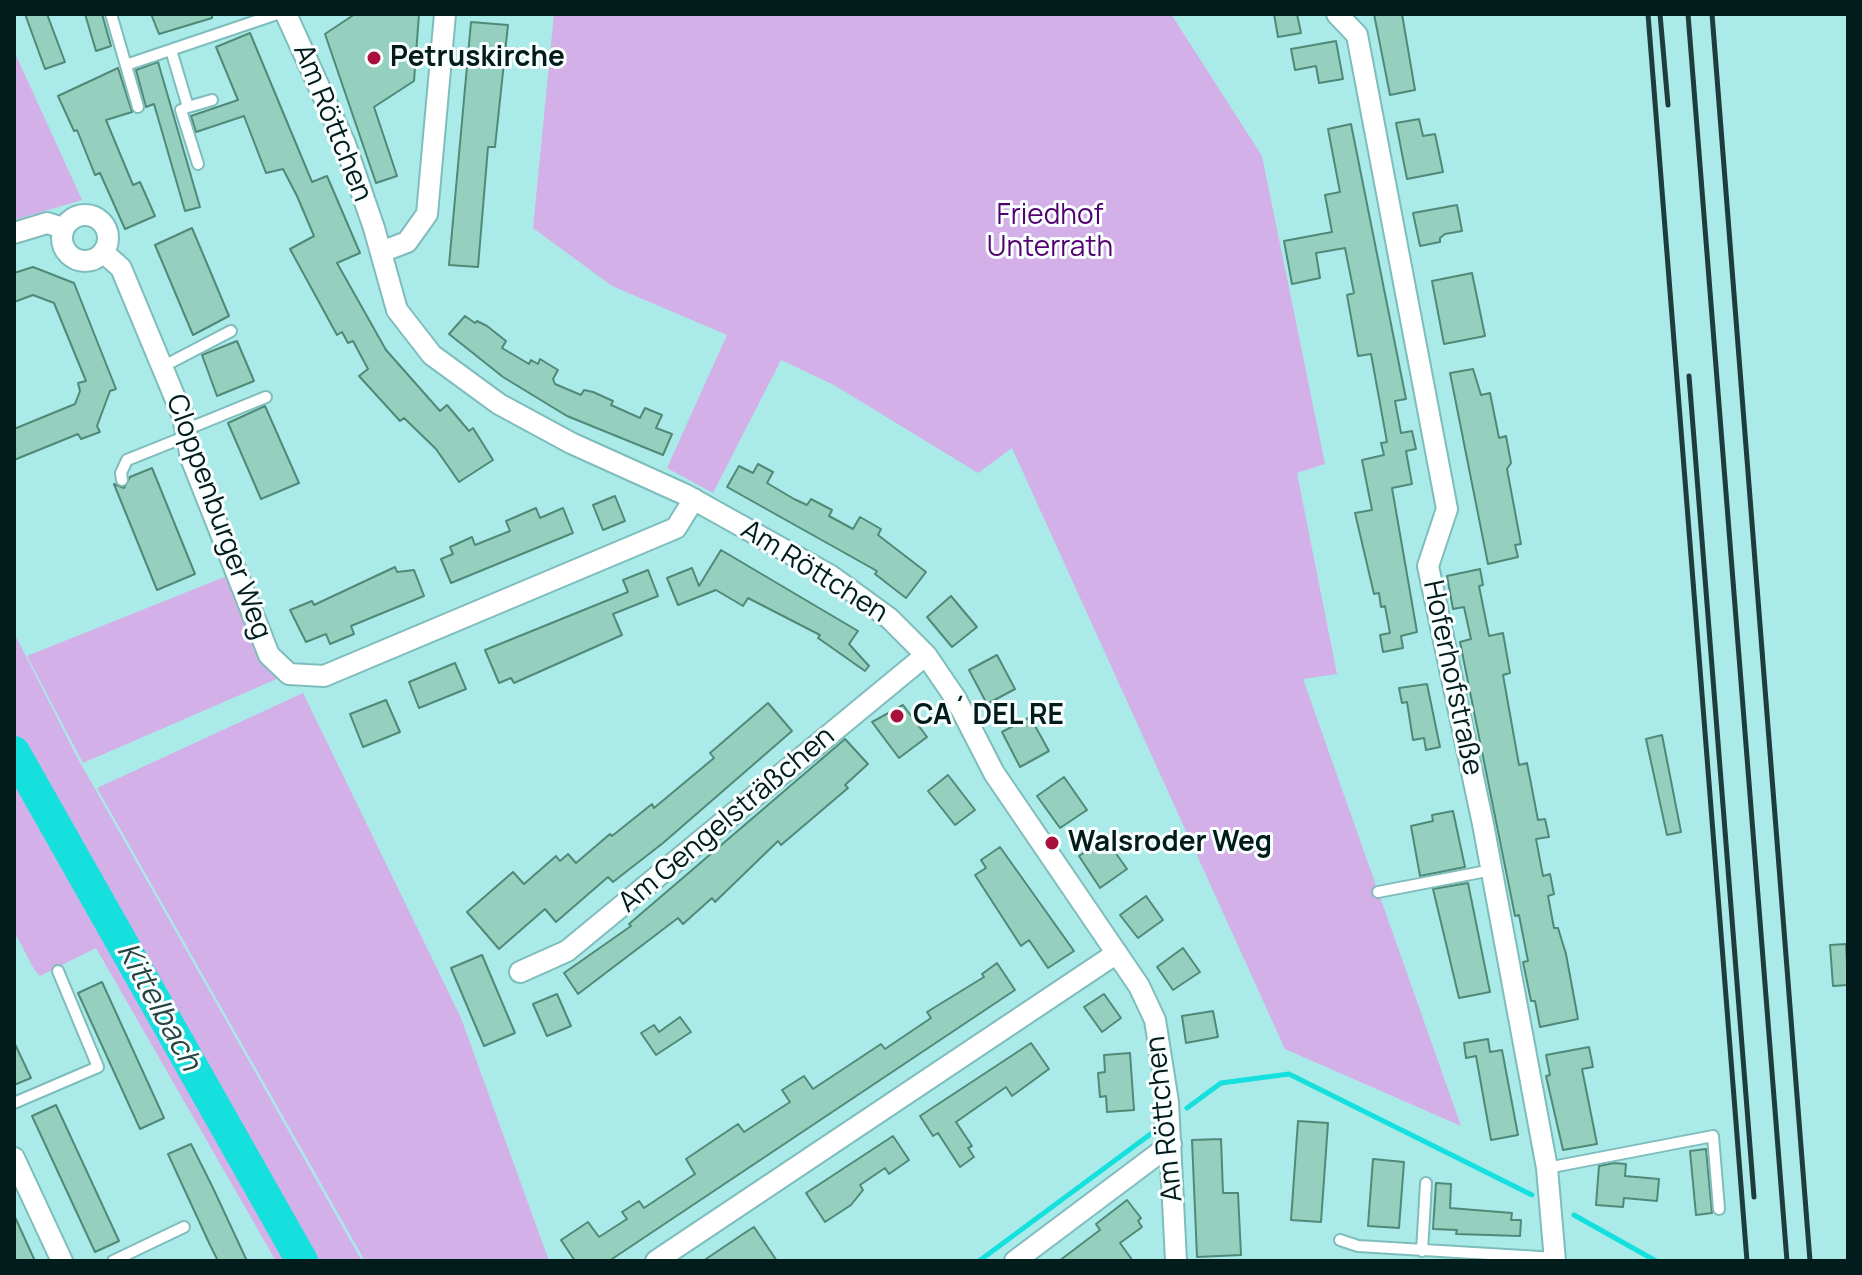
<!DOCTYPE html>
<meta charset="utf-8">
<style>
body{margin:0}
#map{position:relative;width:1862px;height:1275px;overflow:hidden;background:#aaeae8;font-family:Manrope,sans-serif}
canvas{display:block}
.frame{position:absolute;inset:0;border:16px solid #021b1b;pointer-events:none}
</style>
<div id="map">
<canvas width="1862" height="1275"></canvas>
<div class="frame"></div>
</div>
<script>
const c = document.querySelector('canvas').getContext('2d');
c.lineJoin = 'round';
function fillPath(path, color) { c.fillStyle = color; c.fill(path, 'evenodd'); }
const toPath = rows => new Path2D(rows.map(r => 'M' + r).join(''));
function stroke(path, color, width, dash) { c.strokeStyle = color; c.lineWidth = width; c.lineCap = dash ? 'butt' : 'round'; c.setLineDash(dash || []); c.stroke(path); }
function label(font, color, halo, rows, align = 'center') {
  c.font = font + ' Manrope,sans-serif'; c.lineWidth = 6; c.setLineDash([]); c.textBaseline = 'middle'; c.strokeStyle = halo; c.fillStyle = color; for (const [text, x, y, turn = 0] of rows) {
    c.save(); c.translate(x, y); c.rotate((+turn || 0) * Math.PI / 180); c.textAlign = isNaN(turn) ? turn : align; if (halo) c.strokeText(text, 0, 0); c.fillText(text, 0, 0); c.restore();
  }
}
fillPath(toPath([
 [554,14,1171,14,1262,156,1325,464,1297,473,1337,674,1303,679,1461,1126,1285,1049,1012,448,978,473,834,385,781,360,713,493,667,468,727,335,612,286,533,228],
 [14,51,82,200,14,220],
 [227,576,261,661,279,678,83,763,27,656],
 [14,633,78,759,362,1261,276,1261,96,948,40,976,34,969,14,931],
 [303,693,461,1018,549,1261,365,1261,97,788]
]), '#d4b0e8');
stroke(toPath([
 [1187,1108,1221,1083,1289,1074,1532,1195],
 [1574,1215,1656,1261],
 [979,1261,1156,1130]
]), '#15e0de', 5);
stroke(toPath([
 [14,752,302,1261]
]), '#15e0de', 32);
const building = toPath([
 [25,14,47,14,65,62,45,69,25,14],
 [85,14,102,14,111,46,96,51,85,14],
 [151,14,212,14,212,18,159,34,151,14],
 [355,14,419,14,414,81,374,107,397,176,376,183,325,34,355,14],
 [1274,14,1297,14,1301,33,1278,37,1274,14],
 [1374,14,1402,14,1415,90,1390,95,1374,14],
 [471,22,508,25,495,147,488,147,478,267,449,265,471,22],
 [250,33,312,182,327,176,360,253,337,263,386,350,440,411,447,405,469,431,473,428,493,460,459,482,436,449,404,418,400,421,359,376,368,369,353,341,348,343,342,332,337,335,290,249,314,236,297,196,283,169,266,173,244,116,196,132,191,116,238,100,216,47,250,33],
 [1336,41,1343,79,1319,83,1316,66,1295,70,1291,49,1336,41],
 [158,62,200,207,185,211,154,104,146,107,136,70,158,62],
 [118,68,132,112,106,120,133,185,140,182,155,216,125,229,100,173,95,175,77,130,74,131,58,96,118,68],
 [1419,119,1423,136,1435,134,1443,172,1407,179,1396,123,1419,119],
 [1351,124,1406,399,1395,401,1401,433,1412,431,1416,449,1406,451,1412,484,1392,488,1417,632,1401,636,1403,648,1383,652,1380,635,1390,633,1385,606,1381,607,1379,593,1374,594,1355,513,1372,510,1362,460,1384,455,1381,443,1387,442,1371,354,1358,356,1347,295,1354,293,1345,248,1316,253,1320,278,1292,284,1284,241,1332,232,1325,195,1340,192,1328,129,1351,124],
 [1457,205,1462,231,1445,234,1440,238,1440,242,1420,246,1413,213,1457,205],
 [192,228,229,316,193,335,155,245,192,228],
 [33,267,74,283,116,389,110,391,97,426,100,432,81,439,78,434,14,460,14,429,75,404,80,391,78,383,86,381,54,303,33,295,14,302,14,273,33,267],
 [1472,273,1485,336,1444,344,1432,281,1472,273],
 [465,316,475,323,477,321,487,326,506,341,502,348,529,364,531,360,538,364,540,359,558,370,553,379,555,384,581,395,584,390,593,392,613,401,611,405,640,418,645,408,662,415,656,428,672,434,663,455,567,416,503,377,449,334,465,316],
 [237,341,254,381,217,396,202,355,237,341],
 [1473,369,1481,395,1490,393,1499,438,1506,436,1511,463,1507,469,1521,544,1515,545,1518,557,1488,564,1450,373,1473,369],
 [265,406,299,483,261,499,228,423,265,406],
 [758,464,773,472,767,483,794,499,807,505,811,499,832,510,829,516,853,529,860,517,881,529,878,535,926,572,906,598,875,574,877,571,727,487,739,466,753,473,758,464],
 [152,468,195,574,157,590,114,484,124,488,130,477,152,468],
 [615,496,625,521,603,530,593,505,615,496],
 [536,508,540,518,563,508,573,533,451,583,441,559,453,554,450,547,472,537,475,545,510,531,506,521,536,508],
 [721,550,858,631,849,644,869,666,865,671,818,638,820,635,748,598,743,606,716,590,678,605,667,578,692,568,699,586,721,550],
 [395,567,397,572,414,570,424,596,351,626,354,634,330,644,326,634,306,642,290,610,312,601,314,605,395,567],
 [1480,569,1483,585,1479,586,1489,636,1503,633,1510,673,1503,675,1519,765,1527,763,1538,820,1545,819,1549,837,1536,839,1543,876,1550,874,1554,894,1548,896,1554,928,1558,928,1566,954,1578,1019,1540,1027,1535,1001,1531,1001,1523,962,1528,961,1519,915,1515,916,1460,642,1471,639,1464,607,1453,609,1447,576,1480,569],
 [648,570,658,596,613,614,622,635,514,683,511,678,499,683,485,650,628,592,623,580,648,570],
 [951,596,977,627,952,647,927,617,951,596],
 [997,655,1015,689,987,704,969,670,997,655],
 [455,663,466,689,419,708,409,682,455,663],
 [1427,684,1440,747,1426,750,1424,738,1413,740,1407,702,1402,703,1399,688,1427,684],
 [386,700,400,732,363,747,350,714,386,700],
 [768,703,792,731,663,843,613,882,608,877,556,922,545,909,499,949,467,912,513,872,524,884,556,856,560,861,568,854,576,863,610,834,612,836,652,804,654,808,714,758,710,753,768,703],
 [903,705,927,737,899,758,872,722,903,705],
 [1030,717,1049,751,1020,767,1002,732,1030,717],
 [1662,735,1681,832,1667,835,1646,739,1662,735],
 [845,739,868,764,845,785,848,788,781,845,778,841,715,902,712,898,683,924,678,918,578,994,564,973,631,926,629,924,845,739],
 [948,775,975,810,955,825,928,791,948,775],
 [1064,777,1087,810,1060,828,1037,796,1064,777],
 [1453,811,1465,867,1420,876,1411,826,1433,821,1432,815,1453,811],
 [1105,838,1127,869,1100,888,1079,856,1105,838],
 [1000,847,1074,951,1048,968,1029,940,1021,946,975,875,986,868,981,860,1000,847],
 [1468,883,1490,992,1459,998,1433,889,1468,883],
 [1146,896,1163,920,1138,938,1120,915,1146,896],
 [1846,944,1848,985,1833,986,1830,945,1846,944],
 [1183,948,1200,972,1173,990,1157,967,1183,948],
 [482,955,515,1033,484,1046,451,968,482,955],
 [997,963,1015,990,609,1261,575,1261,561,1240,588,1222,599,1237,627,1219,622,1212,639,1201,644,1208,695,1174,686,1159,738,1124,744,1132,790,1102,782,1090,804,1076,813,1089,881,1044,885,1049,931,1018,927,1012,984,977,982,974,997,963],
 [102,982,164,1118,140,1129,78,993,102,982],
 [557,994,571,1026,547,1036,533,1004,557,994],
 [1104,994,1121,1018,1102,1032,1084,1007,1104,994],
 [1213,1011,1218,1037,1186,1043,1182,1016,1213,1011],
 [680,1017,691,1032,656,1055,641,1033,654,1025,659,1032,680,1017],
 [1488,1039,1490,1052,1502,1050,1518,1135,1491,1140,1476,1056,1466,1058,1464,1043,1488,1039],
 [14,1042,31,1078,14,1085,14,1042],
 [1031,1043,1049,1069,1012,1096,1006,1087,956,1122,972,1146,968,1148,974,1157,960,1167,938,1133,933,1136,920,1116,1031,1043],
 [1589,1047,1593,1067,1582,1069,1597,1144,1563,1150,1546,1076,1550,1075,1546,1055,1589,1047],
 [1130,1053,1134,1110,1107,1112,1106,1096,1100,1097,1098,1073,1105,1072,1104,1055,1130,1053],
 [56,1105,119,1241,95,1252,32,1116,56,1105],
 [1298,1121,1328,1123,1321,1222,1291,1220,1298,1121],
 [893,1136,909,1160,889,1174,885,1168,860,1185,863,1190,851,1205,825,1222,806,1193,893,1136],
 [1221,1139,1223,1193,1238,1193,1241,1255,1197,1257,1192,1140,1221,1139],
 [191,1144,213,1188,247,1261,218,1261,210,1245,168,1154,191,1144],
 [1706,1149,1712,1213,1696,1215,1690,1151,1706,1149],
 [1373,1159,1404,1162,1399,1228,1368,1226,1373,1159],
 [1614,1163,1626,1164,1625,1176,1659,1179,1657,1201,1624,1198,1623,1207,1596,1205,1599,1166,1614,1163],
 [1436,1183,1451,1184,1450,1208,1512,1213,1511,1220,1521,1220,1520,1236,1456,1234,1457,1230,1433,1229,1436,1183],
 [1127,1200,1141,1218,1138,1221,1142,1227,1120,1243,1133,1261,1059,1261,1100,1230,1096,1224,1127,1200],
 [14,1215,35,1261,14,1261,14,1215],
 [754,1227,777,1261,703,1261,746,1232,754,1227]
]);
fillPath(building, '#95cfbd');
stroke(building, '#518979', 2);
const service = toPath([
 [111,14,138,107],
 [171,50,188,107,212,100],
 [126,65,277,14],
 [188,107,181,110,198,164],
 [162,367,231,331],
 [185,430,266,397],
 [122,480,121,473,127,460,187,436],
 [1378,892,1492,870],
 [14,1103,98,1067,58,971],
 [1547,1168,1713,1136,1719,1209],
 [1340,1240,1358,1246,1556,1258],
 [1422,1251,1426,1183],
 [113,1261,184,1227]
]);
const minor = toPath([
 [286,14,345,144,374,228,397,310,432,355,499,404,571,443,684,494,831,576,889,618,926,655,956,699,994,773,1139,986,1155,1020,1168,1102,1176,1261],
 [1337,14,1357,35,1447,509,1428,566,1483,824,1547,1168,1555,1261],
 '62 238a23 23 0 1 1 46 0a23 23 0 1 1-46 0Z',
 [14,233,47,223,63,228],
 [381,252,407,242,427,214,445,14],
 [104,253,121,268,183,417,191,458,269,655,289,674,324,676,676,528,694,499],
 [520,972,567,951,926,655],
 [14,1158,62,1261],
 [656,1261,1117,953],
 [1015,1261,1171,1144]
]);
stroke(service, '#7ebdbc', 14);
stroke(minor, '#7ebdbc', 24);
stroke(service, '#fff', 10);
stroke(minor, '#fff', 20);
stroke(toPath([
 [1648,14,1747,1261],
 [1660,14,1668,105],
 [1688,14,1787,1261],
 [1712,14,1810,1261],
 [1689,376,1754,1197]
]), '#1d3c3c', 5);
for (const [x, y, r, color] of [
 [374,58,8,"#a8113c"],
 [897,716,8,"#a8113c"],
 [1052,843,8,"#a8113c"]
]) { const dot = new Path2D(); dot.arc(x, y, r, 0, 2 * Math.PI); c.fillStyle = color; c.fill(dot); stroke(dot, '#f9fffe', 3); }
label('bold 28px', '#021b1b', '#f9fffe', [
 ["Petruskirche",390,58],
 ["CA´ DEL RE",913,716],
 ["Walsroder Weg",1068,843]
], 'left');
label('28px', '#021b1b', '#f9fffe', [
 ["Am Röttchen",332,123,68],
 ["Cloppenburger Weg",218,517,70],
 ["Am Röttchen",814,572,32],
 ["Hoferhofstraße",1452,678,78],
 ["Am Gengelsträßchen",727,820,-40],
 ["Am Röttchen",1165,1119,-96]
]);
label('28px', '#540071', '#f9fffe', [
 ["Friedhof",1050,216],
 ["Unterrath",1050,248]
]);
label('italic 30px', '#274342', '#f9fffe', [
 ["Kittelbach",158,1007,61]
]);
</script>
